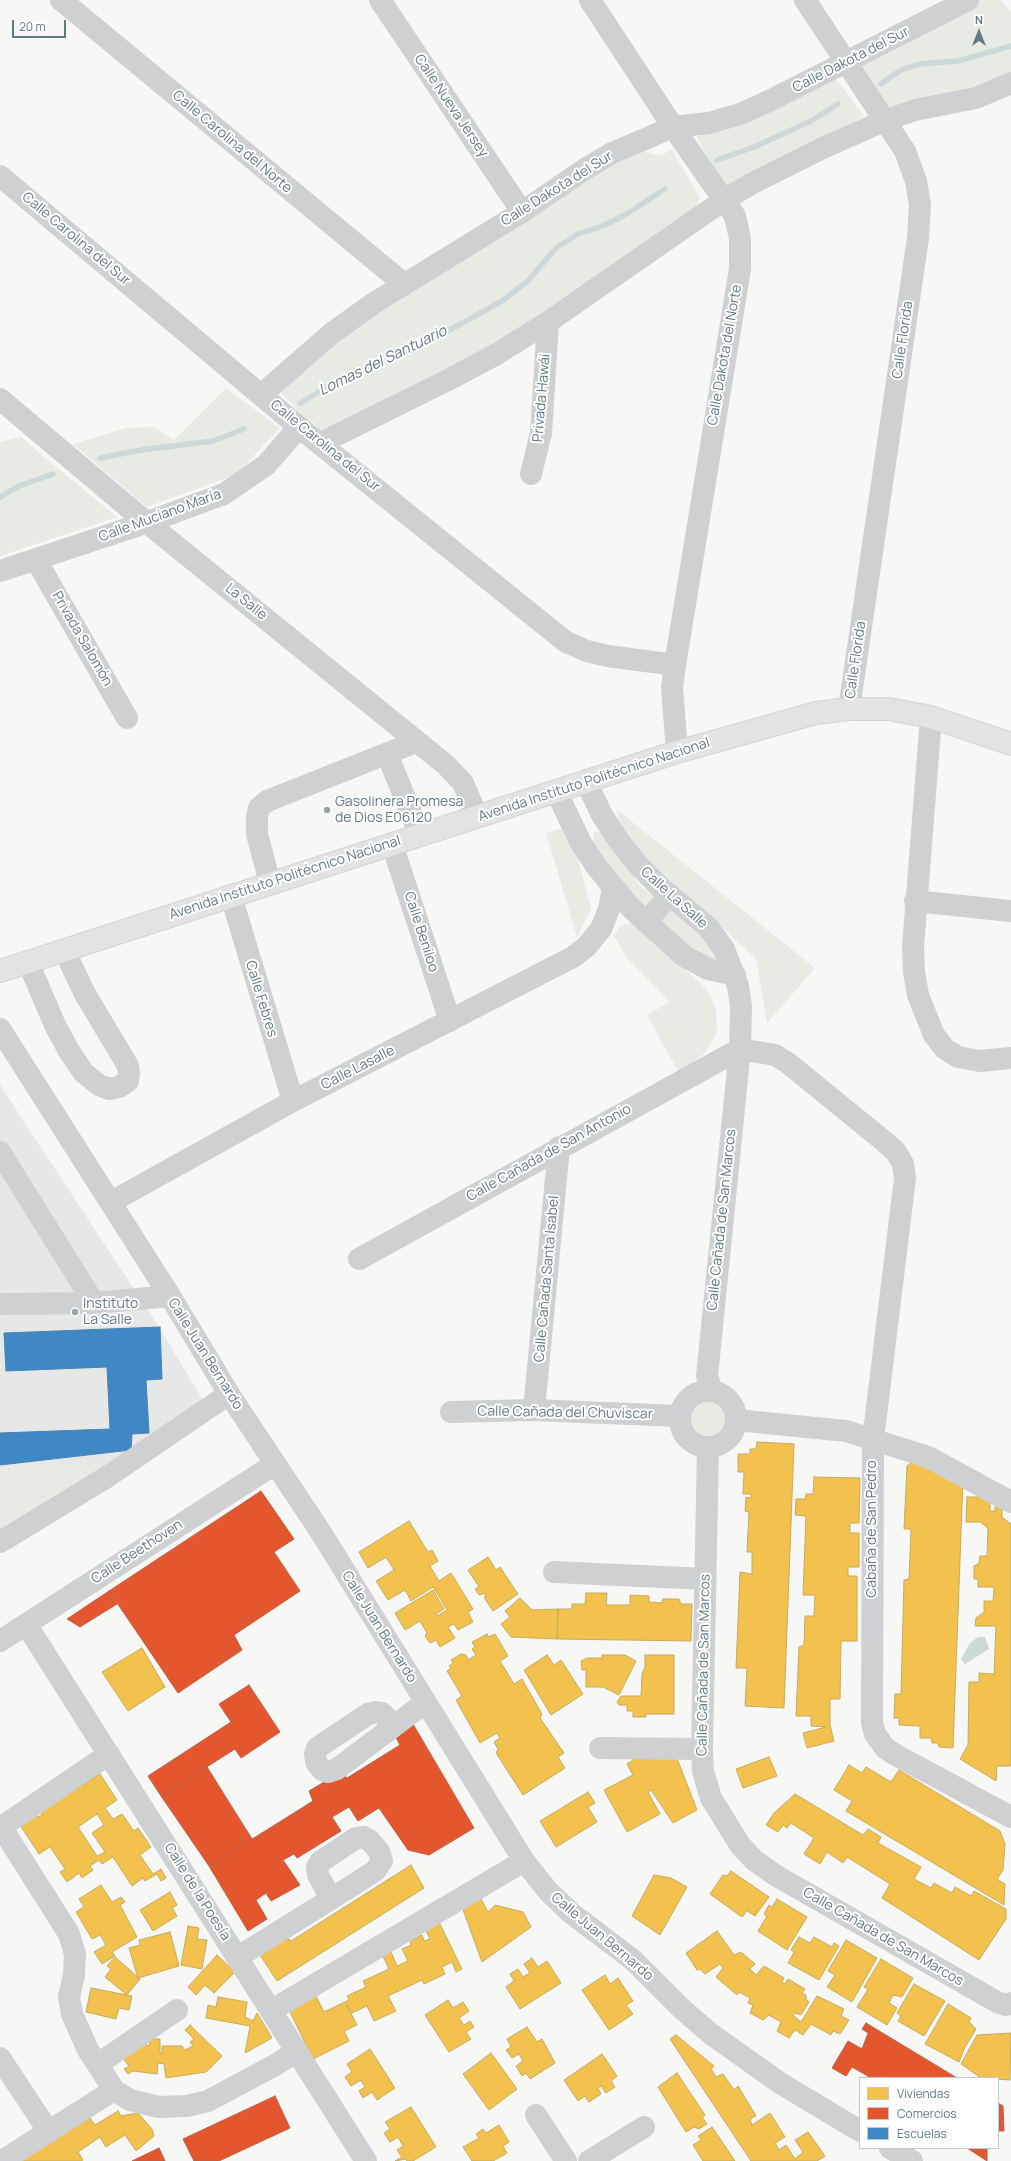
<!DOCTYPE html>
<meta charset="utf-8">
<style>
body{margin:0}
#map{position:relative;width:1011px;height:2161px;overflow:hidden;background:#f7f7f6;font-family:Manrope,sans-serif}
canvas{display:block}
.legend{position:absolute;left:859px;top:2077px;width:140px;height:72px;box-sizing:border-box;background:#fff;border:1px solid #c0c9cd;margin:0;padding:5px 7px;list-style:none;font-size:12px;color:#617982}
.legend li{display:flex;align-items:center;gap:8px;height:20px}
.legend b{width:20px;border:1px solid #c0c9cd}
.north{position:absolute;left:959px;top:12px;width:40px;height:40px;-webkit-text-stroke:3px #fff;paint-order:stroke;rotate:0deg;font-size:11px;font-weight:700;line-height:16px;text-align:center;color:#617982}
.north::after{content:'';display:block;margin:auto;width:14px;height:18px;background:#617982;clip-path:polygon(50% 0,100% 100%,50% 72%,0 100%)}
.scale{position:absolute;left:12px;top:20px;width:54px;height:18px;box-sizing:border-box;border:2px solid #617982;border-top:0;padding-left:5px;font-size:12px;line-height:14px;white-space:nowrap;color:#617982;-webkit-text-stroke:3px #fff;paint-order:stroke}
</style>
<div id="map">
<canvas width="1011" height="2161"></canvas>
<ul class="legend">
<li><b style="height:11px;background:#f2c14e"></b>Viviendas</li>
<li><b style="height:11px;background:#e4572e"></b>Comercios</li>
<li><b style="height:11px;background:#3f88c5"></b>Escuelas</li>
</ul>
<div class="north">N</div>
<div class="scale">20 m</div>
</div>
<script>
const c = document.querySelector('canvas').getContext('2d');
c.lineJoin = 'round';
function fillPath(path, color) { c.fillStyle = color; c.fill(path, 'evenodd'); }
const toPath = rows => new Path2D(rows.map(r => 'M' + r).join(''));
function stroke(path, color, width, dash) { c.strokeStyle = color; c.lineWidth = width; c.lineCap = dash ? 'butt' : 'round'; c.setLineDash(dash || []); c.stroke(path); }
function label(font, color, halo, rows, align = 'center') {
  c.font = font + ' Manrope,sans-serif'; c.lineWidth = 4; c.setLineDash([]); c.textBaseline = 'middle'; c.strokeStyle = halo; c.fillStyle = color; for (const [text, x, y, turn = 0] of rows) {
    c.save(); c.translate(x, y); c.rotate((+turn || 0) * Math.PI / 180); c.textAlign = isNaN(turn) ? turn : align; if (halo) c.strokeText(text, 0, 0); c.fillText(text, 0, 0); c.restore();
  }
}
fillPath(toPath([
 [0,1085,157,1324,212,1415,0,1549]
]), '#e6e7e7');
fillPath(toPath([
 [978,0,1001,0,1011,13,1011,76,934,104,889,108,861,65],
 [835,77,864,117,725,187,696,137,779,105],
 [672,150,700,198,689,218,455,372,322,432,313,422,307,420,279,391,318,347,611,161,642,151,659,156],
 [226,388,280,428,237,474,147,507,73,444,126,428,154,427,174,440],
 [21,437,50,462,117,517,0,556,0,442],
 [616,809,815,968,767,1023,756,959,723,928,666,884,632,853],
 [565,827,573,841,591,909,577,937,546,833],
 [594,831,605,833,640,886,681,914,722,953,715,960,698,955,659,924,592,846],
 [635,922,709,992,716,1010,717,1033,704,1054,679,1073,647,1015,670,1002,627,958,613,935,622,925],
 '690 1418a18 18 0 1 1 36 0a18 18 0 1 1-36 0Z',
 [106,1466,0,1531,0,1469]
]), '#e8eae4');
fillPath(toPath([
 [978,1637,985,1637,989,1649,965,1664,961,1659,970,1643]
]), '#cdd8d9');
const homes = toPath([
 [757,1442,794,1444,784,1708,745,1706,747,1668,736,1668,740,1572,752,1574,752,1552,747,1552,749,1512,745,1511,746,1497,751,1498,751,1494,743,1494,744,1472,738,1472,738,1454,750,1454,750,1449,756,1449,757,1442],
 [914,1460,963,1479,953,1748,939,1747,938,1743,932,1743,931,1738,920,1738,920,1726,899,1725,899,1718,894,1718,895,1694,901,1694,904,1580,909,1579,911,1529,904,1529,907,1466,914,1460],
 [814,1477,860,1478,859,1523,850,1523,850,1533,859,1533,859,1567,848,1567,848,1576,857,1576,857,1641,841,1641,840,1699,830,1699,830,1725,834,1741,807,1748,803,1733,826,1727,811,1726,811,1716,796,1716,799,1647,804,1645,805,1616,814,1616,815,1595,803,1595,806,1516,795,1515,796,1499,805,1499,806,1494,813,1494,814,1477],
 [967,1497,990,1497,990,1511,995,1511,995,1507,1002,1507,1002,1517,1011,1524,1011,1766,997,1766,996,1781,960,1759,968,1745,969,1682,979,1682,979,1673,994,1674,996,1626,975,1626,976,1618,984,1612,984,1601,993,1601,994,1587,978,1587,978,1579,974,1579,974,1566,979,1563,980,1556,987,1556,988,1528,980,1522,966,1522,967,1497],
 [409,1521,428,1552,432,1550,438,1561,430,1566,439,1581,451,1573,473,1609,468,1612,473,1622,458,1630,454,1624,448,1627,455,1638,440,1647,436,1640,430,1643,425,1636,427,1633,420,1621,405,1630,395,1613,433,1590,444,1609,436,1614,437,1616,447,1610,433,1587,411,1601,405,1590,388,1600,376,1581,394,1570,386,1557,368,1568,359,1552,409,1521],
 [488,1557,496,1570,500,1567,518,1594,493,1611,485,1599,485,1593,479,1595,475,1589,479,1587,468,1570,488,1557],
 [586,1593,607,1593,606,1605,630,1605,630,1595,649,1596,649,1602,662,1603,663,1599,679,1599,681,1604,692,1604,691,1641,557,1639,558,1609,572,1609,572,1604,585,1604,586,1593],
 [520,1598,532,1610,558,1609,557,1639,511,1637,501,1624,510,1617,505,1611,520,1598],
 [487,1634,488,1637,495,1634,508,1656,500,1661,514,1684,522,1679,542,1714,540,1718,564,1753,558,1757,565,1768,523,1795,496,1753,498,1749,494,1742,500,1738,497,1733,480,1743,456,1700,462,1696,447,1671,451,1668,449,1666,453,1663,451,1660,461,1654,466,1655,468,1660,476,1655,472,1649,475,1647,472,1642,487,1634],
 [142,1648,165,1687,128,1711,102,1672,142,1648],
 [547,1655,554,1665,561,1660,583,1694,551,1715,524,1670,547,1655],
 [602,1655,625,1655,636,1661,619,1695,603,1687,586,1687,586,1670,582,1670,581,1661,587,1658,602,1658,602,1655],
 [645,1655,674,1655,674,1714,646,1714,646,1717,633,1717,633,1711,627,1711,627,1705,619,1705,617,1702,621,1696,641,1696,642,1674,645,1667,645,1655],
 [666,1752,678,1761,697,1810,673,1823,651,1790,648,1792,660,1814,627,1832,604,1790,633,1775,627,1764,633,1760,630,1754,666,1752],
 [769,1757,777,1776,743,1788,736,1769,769,1757],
 [849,1765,862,1773,866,1767,891,1782,899,1770,1000,1831,1005,1844,1003,1870,997,1879,1005,1884,1004,1905,846,1811,852,1801,834,1790,849,1765],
 [100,1774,117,1800,105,1808,113,1819,122,1814,134,1831,138,1828,151,1847,140,1855,153,1874,161,1869,166,1878,161,1881,157,1874,145,1881,143,1878,132,1886,113,1857,102,1864,99,1860,90,1866,93,1870,82,1878,79,1873,67,1882,60,1872,65,1869,50,1847,39,1854,20,1825,36,1814,38,1817,42,1815,41,1811,100,1774],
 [97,1814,104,1825,92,1833,105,1852,97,1856,78,1827,97,1814],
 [588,1792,595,1803,588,1807,597,1822,556,1847,540,1821,588,1792],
 [795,1794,863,1835,868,1829,881,1837,878,1843,921,1867,914,1879,931,1888,934,1883,952,1893,955,1887,971,1896,974,1891,1006,1909,1006,1919,979,1960,882,1898,890,1884,847,1857,843,1863,827,1852,820,1864,804,1854,814,1838,791,1823,787,1828,783,1825,778,1832,766,1825,774,1813,795,1794],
 [411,1865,424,1888,277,1981,256,1949,284,1934,291,1941,411,1865],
 [731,1871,769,1897,755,1916,747,1911,742,1917,710,1894,723,1875,727,1876,731,1871],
 [654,1875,671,1878,687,1887,660,1935,632,1916,654,1875],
 [101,1885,112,1902,121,1897,125,1902,120,1905,137,1937,112,1952,115,1956,102,1964,94,1952,106,1945,100,1935,92,1939,76,1912,84,1907,79,1899,101,1885],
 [170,1892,177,1905,172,1908,177,1916,153,1931,140,1910,170,1892],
 [480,1897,488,1912,495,1905,523,1912,531,1927,482,1962,461,1904,480,1897],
 [777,1899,807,1917,787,1950,758,1931,767,1916,764,1914,769,1905,772,1907,777,1899],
 [439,1922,462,1969,456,1972,452,1962,442,1967,445,1974,424,1984,422,1980,388,1996,396,2011,374,2021,367,2006,352,2013,346,2004,357,2025,344,2031,349,2041,313,2059,289,2010,316,1996,324,2012,349,2000,347,1996,366,1987,363,1981,389,1969,383,1956,391,1952,397,1966,408,1961,402,1949,411,1945,410,1941,422,1935,424,1941,430,1939,425,1929,439,1922],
 [188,1926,199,1928,197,1939,207,1940,202,1969,181,1965,188,1926],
 [717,1931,734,1955,741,1952,755,1964,750,1969,756,1975,764,1966,784,1978,782,1982,785,1984,788,1979,805,1989,802,1993,806,1995,806,1999,809,2002,801,2015,795,2013,793,2015,801,2022,817,1996,844,2009,841,2016,849,2020,840,2034,833,2031,831,2035,811,2024,803,2035,795,2030,789,2038,777,2031,781,2022,769,2015,763,2020,750,2013,753,2005,748,2003,750,1998,739,1992,737,1995,716,1977,723,1968,720,1964,705,1974,700,1969,697,1970,686,1953,717,1931],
 [170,1932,179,1966,138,1978,129,1948,140,1945,139,1940,170,1932],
 [799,1937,810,1943,814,1937,832,1947,834,1943,839,1946,819,1980,788,1963,794,1952,791,1950,799,1937],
 [846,1940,877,1958,852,2002,827,1987,835,1975,828,1971,846,1940],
 [217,1955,235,1972,214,1993,205,1985,196,1995,188,1987,217,1955],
 [115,1957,140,1979,127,1995,105,1977,111,1969,107,1966,115,1957],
 [532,1958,538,1967,547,1961,561,1983,520,2009,506,1987,514,1981,510,1974,518,1969,523,1977,530,1973,524,1964,532,1958],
 [881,1959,913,1978,902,1997,893,1995,889,2003,897,2008,887,2025,857,2007,868,1989,864,1987,881,1959],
 [605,1975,610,1984,618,1978,633,2001,626,2005,633,2014,609,2030,582,1990,605,1975],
 [914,1984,945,2001,924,2036,898,2021,901,2016,897,2013,914,1984],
 [91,1988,132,1996,129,2010,119,2008,116,2019,86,2012,91,1988],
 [218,1997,247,2002,245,2017,253,2021,257,2013,272,2038,245,2053,250,2026,206,2018,208,2005,216,2007,218,1997],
 [448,2000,453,2008,463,2002,469,2011,459,2018,464,2025,470,2021,474,2027,466,2032,471,2039,449,2052,425,2015,448,2000],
 [948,2004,971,2018,969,2022,976,2029,965,2047,959,2062,925,2044,948,2004],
 [190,2025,222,2056,206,2072,166,2078,164,2064,158,2063,157,2074,133,2071,128,2074,124,2069,129,2066,122,2057,144,2041,148,2046,150,2044,148,2041,151,2039,160,2039,160,2053,162,2053,162,2046,182,2046,185,2050,193,2046,190,2042,194,2039,185,2030,190,2025],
 [527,2027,537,2042,542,2039,555,2063,530,2079,526,2073,522,2076,516,2066,523,2061,519,2054,512,2058,506,2050,511,2047,507,2039,527,2027],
 [1011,2033,1010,2080,981,2078,961,2064,977,2035,1011,2033],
 [676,2035,714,2066,711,2069,716,2077,723,2074,734,2090,738,2086,756,2116,750,2119,752,2125,770,2113,785,2137,775,2143,779,2150,786,2145,795,2159,803,2152,795,2140,808,2132,825,2156,817,2161,751,2161,670,2039,676,2035],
 [370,2049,395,2088,377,2100,372,2092,363,2098,359,2091,365,2087,361,2080,351,2086,345,2077,352,2072,347,2064,370,2049],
 [491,2053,517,2089,489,2110,463,2074,491,2053],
 [602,2054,617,2076,611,2081,615,2087,606,2093,601,2086,598,2088,601,2094,589,2102,585,2096,578,2101,564,2080,602,2054],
 [677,2073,705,2115,702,2117,707,2124,699,2129,694,2127,686,2132,658,2087,677,2073],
 [411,2107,436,2147,413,2161,407,2161,406,2159,395,2161,402,2157,397,2150,403,2146,398,2137,390,2142,384,2133,390,2129,385,2122,411,2107],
 [118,2111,121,2116,138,2113,152,2129,154,2136,136,2151,125,2135,106,2147,100,2137,78,2152,83,2160,81,2161,10,2161,86,2112,95,2125,118,2111],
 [499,2125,509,2142,503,2146,507,2153,493,2161,472,2161,463,2147,479,2138,476,2134,483,2129,486,2133,499,2125],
 [712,2127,735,2161,703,2161,693,2145,701,2140,698,2136,712,2127]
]);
fillPath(homes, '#f2c14e');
stroke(homes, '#c6ab5e', 1);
const shops = toPath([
 [261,1491,294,1539,274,1552,300,1591,234,1635,242,1650,178,1693,109,1591,261,1491],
 [109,1591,117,1604,80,1627,67,1619,109,1591],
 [249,1685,280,1732,241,1758,235,1749,161,1796,148,1776,231,1722,219,1704,249,1685],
 [410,1719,474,1828,429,1855,408,1850,379,1808,358,1821,349,1807,332,1817,341,1831,297,1858,294,1854,283,1860,300,1885,271,1901,266,1893,256,1900,267,1919,248,1931,209,1866,313,1801,309,1791,341,1772,347,1778,400,1745,391,1728,410,1719],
 [207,1767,252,1839,209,1866,161,1796,207,1767],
 [866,2023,957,2078,871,2078,852,2067,846,2076,832,2068,848,2041,862,2049,868,2033,862,2029,866,2023],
 [275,2096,290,2128,219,2161,194,2161,183,2139,275,2096],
 [998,2103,1003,2106,1004,2131,998,2131,998,2103],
 [159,2148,165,2161,132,2161,159,2148],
 [967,2148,987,2148,987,2161,967,2148]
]);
fillPath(shops, '#e4572e');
stroke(shops, '#bd6147', 1);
const schools = toPath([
 [160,1327,162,1379,146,1380,149,1433,132,1434,131,1450,0,1465,0,1433,110,1429,107,1367,6,1371,4,1333,160,1327]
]);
fillPath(schools, '#3f88c5');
stroke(schools, '#4984b1', 1);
stroke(toPath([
 [881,84,901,70,920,64,958,61,1011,46],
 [717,160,754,147,811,121,838,104],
 [300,403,341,379,412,351,502,301,528,281,556,248,578,234,603,226,625,215,665,189],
 [100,458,141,450,213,441,244,429],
 [0,497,19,486,53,474]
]), '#cdd8d9', 5.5);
const major = toPath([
 [0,971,677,752,816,713,849,709,889,709,931,717,1011,744]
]);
stroke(major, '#d3d4d4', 24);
stroke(toPath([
 [61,0,404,284],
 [380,0,522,212],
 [590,0,673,127,735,216,740,238,740,269,675,665,672,688,677,752],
 [805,0,905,151,916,181,920,205,918,238,849,709],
 [0,176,299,427,566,642,587,651,608,656,675,665],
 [262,394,332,333,374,303,522,212,585,169,612,153,673,127,709,123,740,114,769,101,968,0],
 [0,399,134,512,446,765,463,783,477,816],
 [321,443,450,379,497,354,548,322,724,200,751,184,825,147,884,121,915,110,976,98,1011,83],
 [531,474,541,433,548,322],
 [36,560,127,718],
 [0,571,148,522,224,494,266,465,299,427],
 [931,717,913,947,914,972,918,995,934,1035,945,1049,958,1057,980,1061,1011,1058],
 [387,754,420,835],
 [586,781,602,815,619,841,639,866,661,888,708,927,724,949,738,986,741,1006,740,1049,707,1376,712,1391],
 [556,791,581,843,596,866,629,906,684,956,708,969,735,975],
 [392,844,450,1021],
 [270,883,257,834,257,817,259,808,267,801,416,742],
 [231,896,293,1101],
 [915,901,1011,911],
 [646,922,670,895],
 [28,962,55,1025,69,1051,84,1073,99,1085,109,1089,119,1087,128,1081,129,1073,128,1066,85,994,64,950],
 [0,1029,170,1296,229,1394,320,1531,524,1861,548,1891,571,1913,633,1960,682,2009,711,2034,780,2083,860,2131],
 [740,1049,775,1055,788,1063,885,1142,896,1152,903,1164,905,1178,873,1440,872,1723,875,1734,885,1748,894,1754,1011,1817],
 [0,1152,94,1303],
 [111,1202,293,1101,573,957,586,947,601,929,609,909,613,888],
 [359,1259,740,1049],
 [0,1304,94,1303,170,1296],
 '680 1419a28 28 0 1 1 56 0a28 28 0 1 1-56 0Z',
 [534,1410,559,1147],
 [451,1412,534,1410,679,1416],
 [736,1420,846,1431,928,1457,1011,1502],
 [708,1447,702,1749,703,1771,711,1798,740,1845,754,1860,775,1875,997,2002,1006,2005,1011,2003],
 [0,1542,107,1477,229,1394],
 [554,1572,705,1579],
 [26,1624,366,2161],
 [0,1641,275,1464],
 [394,1726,382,1713,376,1712,368,1714,317,1748,315,1754,316,1762,322,1770,328,1772,337,1769,426,1702],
 [600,1748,702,1749],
 [0,1825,69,1934,75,1954,74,1975,69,1997,72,2014,88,2050,114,2090,130,2100,159,2107,187,2106,208,2101,277,2064,297,2051],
 [0,1828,109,1754],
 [238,1957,331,1899,375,1871,382,1861,379,1851,370,1841,364,1837,356,1838,320,1862,317,1867,318,1875,331,1899],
 [272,2010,524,1861],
 [0,2058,49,2132],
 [98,2064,177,2010],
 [536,2115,566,2161],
 [890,2148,912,2161],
 [2,2161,114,2090],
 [589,2161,644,2127]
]), '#cfd0d1', 22);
stroke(major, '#e2e3e2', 22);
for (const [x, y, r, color] of [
 [327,810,4,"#96a5ab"],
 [75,1312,4,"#96a5ab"]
]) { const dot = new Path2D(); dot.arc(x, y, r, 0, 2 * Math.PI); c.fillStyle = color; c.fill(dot); stroke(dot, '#fff', 1.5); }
label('14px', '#617982', '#fff', [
 ["Calle Dakota del Sur",851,60,-27],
 ["Calle Nueva Jersey",451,106,56],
 ["Calle Carolina del Norte",232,142,40],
 ["Calle Dakota del Sur",557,189,-32],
 ["Calle Carolina del Sur",76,239,40],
 ["Calle Florida",903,340,-82],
 ["Calle Dakota del Norte",725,355,-80],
 ["Privada Hawái",542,398,-85],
 ["Calle Carolina del Sur",325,446,39],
 ["Calle Muciano María",160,516,-20],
 ["La Salle",246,602,39],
 ["Privada Salomón",82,639,60],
 ["Calle Florida",856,660,-82],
 ["Avenida Instituto Politécnico Nacional",594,780,-18],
 ["Avenida Instituto Politécnico Nacional",285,878,-18],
 ["Calle La Salle",674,898,42],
 ["Calle Beniloo",421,932,72],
 ["Calle Febres",261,999,73],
 ["Calle Lasalle",358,1068,-27],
 ["Calle Cañada de San Antonio",549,1153,-29],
 ["Calle Cañada de San Marcos",722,1220,-84],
 ["Calle Cañada Santa Isabel",547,1279,-85],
 ["Calle Juan Bernardo",205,1354,58],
 ["Calle Cañada del Chuvíscar",565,1413,1],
 ["Cabaña de San Pedro",872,1529,-90],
 ["Calle Beethoven",137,1552,-33],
 ["Calle Juan Bernardo",379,1627,58],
 ["Calle Cañada de San Marcos",704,1665,-89],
 ["Calle de la Poesía",197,1892,58],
 ["Calle Juan Bernardo",602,1937,40],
 ["Calle Cañada de San Marcos",883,1937,30]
]);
label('14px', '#617982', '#fff', [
 ["Gasolinera Promesa",335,802],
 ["de Dios E06120",335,818],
 ["Instituto",83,1304],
 ["La Salle",83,1320]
], 'left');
label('italic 15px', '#5b787c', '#fff', [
 ["Lomas del Santuario",383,361,-26]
]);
</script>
